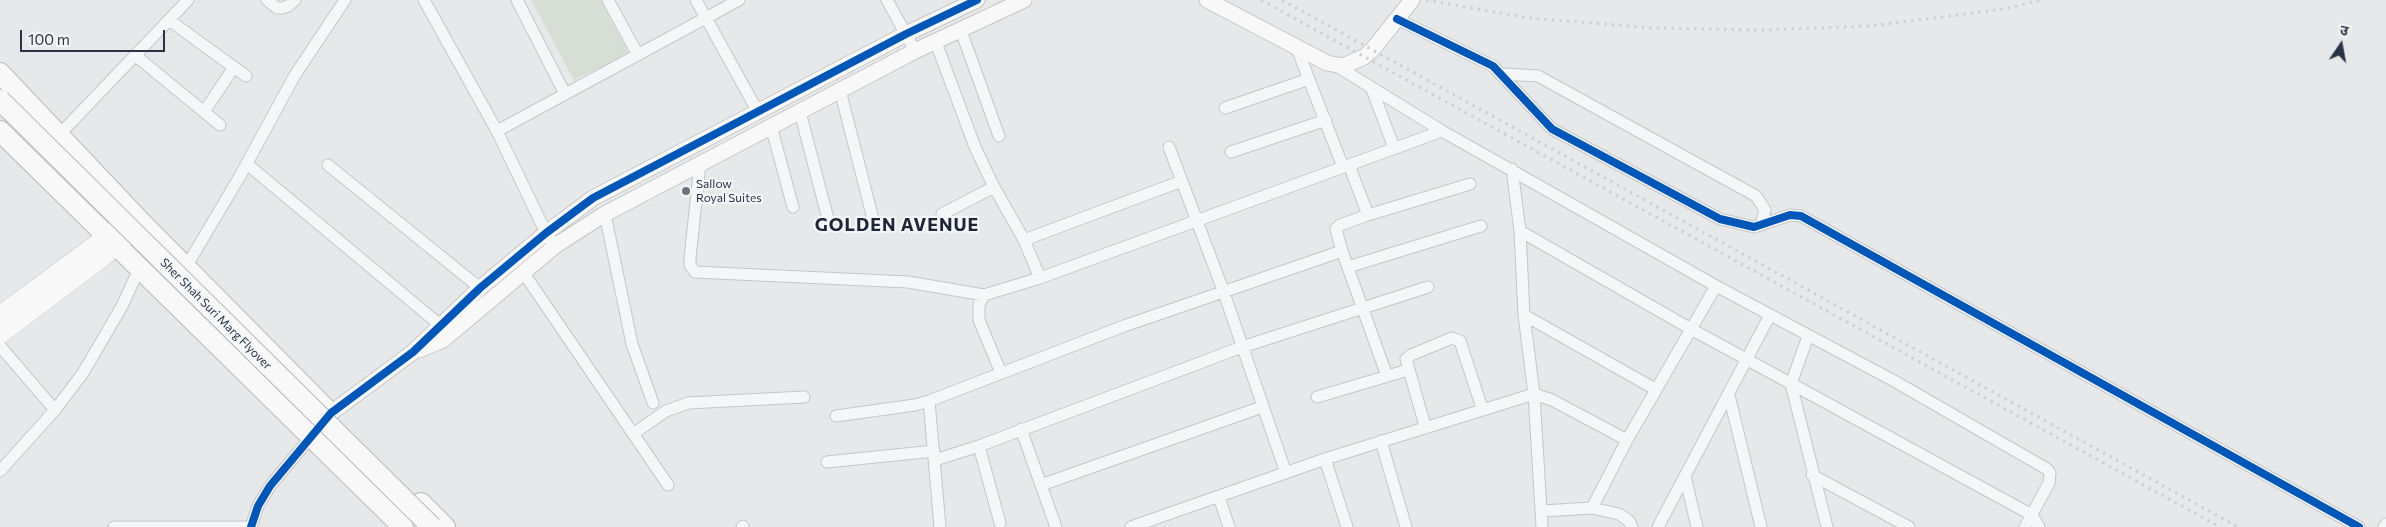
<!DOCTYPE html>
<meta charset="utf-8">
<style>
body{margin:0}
#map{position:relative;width:2386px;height:527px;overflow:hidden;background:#e6e8ea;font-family:Commissioner,"Noto Sans Devanagari",sans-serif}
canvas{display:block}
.north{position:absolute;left:2316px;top:20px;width:50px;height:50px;-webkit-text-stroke:4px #f4f6f9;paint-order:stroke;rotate:12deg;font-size:14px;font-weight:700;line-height:20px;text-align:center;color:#2b3445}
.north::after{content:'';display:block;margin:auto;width:18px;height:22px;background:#2b3445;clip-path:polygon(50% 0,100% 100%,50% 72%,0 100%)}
.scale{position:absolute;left:20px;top:30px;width:145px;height:22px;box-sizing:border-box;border:2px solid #2b3445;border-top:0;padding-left:6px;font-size:15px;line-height:18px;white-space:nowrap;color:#2b3445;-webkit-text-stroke:4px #f4f6f9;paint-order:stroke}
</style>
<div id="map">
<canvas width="2386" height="527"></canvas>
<div class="north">उ</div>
<div class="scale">100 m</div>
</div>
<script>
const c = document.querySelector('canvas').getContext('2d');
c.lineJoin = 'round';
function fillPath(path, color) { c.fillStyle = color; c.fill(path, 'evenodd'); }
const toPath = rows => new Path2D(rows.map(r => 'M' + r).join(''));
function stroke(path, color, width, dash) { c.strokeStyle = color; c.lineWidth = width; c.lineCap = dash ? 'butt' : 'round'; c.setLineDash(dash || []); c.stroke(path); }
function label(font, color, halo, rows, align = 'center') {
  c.font = font + ' Commissioner,sans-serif'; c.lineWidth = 4.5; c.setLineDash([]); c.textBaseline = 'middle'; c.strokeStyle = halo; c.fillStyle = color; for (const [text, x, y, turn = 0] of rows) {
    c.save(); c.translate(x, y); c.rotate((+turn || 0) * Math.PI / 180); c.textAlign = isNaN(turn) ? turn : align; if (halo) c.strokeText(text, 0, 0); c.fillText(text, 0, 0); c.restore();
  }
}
fillPath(toPath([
 [531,0,601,0,629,54,574,80]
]), '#d6ded6');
const street = toPath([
 [267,0,277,8,282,8,288,6,295,0],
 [424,0,497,131,546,233,555,246],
 [517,0,565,94],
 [608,0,638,55],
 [696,0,758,112],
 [887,0,915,51],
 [1397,19,1493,66,1552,129,1720,219,1754,227,1790,215,1801,216,2359,527],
 [169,20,246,76],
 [960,28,999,136],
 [935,40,975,147,994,187,1024,240,1040,278],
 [1296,46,1343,167],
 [136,56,220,125],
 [1335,65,1442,131,1716,286,1896,382,2047,469,2050,473,2049,483,2025,527],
 [1503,74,1538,76,1756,196,1765,210,1761,225],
 [1372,89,1394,148],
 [840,90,872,215],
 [1225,108,1309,79],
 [204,112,234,67],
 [800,112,828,219],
 [771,126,793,207],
 [497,131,739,0],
 [60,134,188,0],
 [1169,147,1223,290,1286,473],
 [1231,152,1326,120],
 [247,164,440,325],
 [700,164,690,258,690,265,695,272,908,282,984,295,1040,278,1442,131],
 [328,165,480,288],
 [1349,165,1368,215],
 [1512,169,1520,231,1524,315,1534,394,1542,527],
 [605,214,632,344,653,403],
 [942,214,994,187],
 [1520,231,1691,329,2032,515,2039,527],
 [1024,240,1182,181],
 [186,267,240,176,295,75,345,0],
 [1348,267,1481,226],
 [523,272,668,485],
 [984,295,979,305,979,320,1001,373],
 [1524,315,1655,389],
 [1808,336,1791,384,1827,527],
 [0,346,55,410],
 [1387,376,1342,251,1336,229,1340,225,1368,215,1470,184],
 [1729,395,1761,527],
 [1317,397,1408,370],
 [929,401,940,527],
 [836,416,915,405,929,401,1124,326,1342,251],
 [1425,426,1406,359,1411,355,1452,338,1460,341,1482,408],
 [1021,429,1056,527],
 [633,434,666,411,688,403,804,397],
 [1381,441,1406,527],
 [979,446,1000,523],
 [1325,459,1347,527],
 [935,460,979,446,1242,347,1428,287],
 [827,462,934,451],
 [0,471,55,410,83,373,122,306,139,269],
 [1812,475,1909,527],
 [1685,476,1697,527],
 [1041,485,1262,407],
 [1219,497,1229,527],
 [1592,508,1627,440,1716,286],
 [1542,511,1592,508,1619,514,1629,521,1632,527],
 [114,527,251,527],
 [251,527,258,506,270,486,310,438],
 [742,527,743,526],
 [1131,527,1325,459,1534,394,1552,400,1627,440],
 [1658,527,1770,315],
 [2384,527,2386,524]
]);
const secondary = toPath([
 [1207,0,1327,63,1343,66,1364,57,1373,49,1412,0],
 [419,350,443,340,555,246,603,215,915,51,1024,0],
 [310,438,331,413,413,352,480,288,546,233,593,198,906,34,977,0]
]);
const primary = toPath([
 [0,315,118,228],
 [0,335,101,259,142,223]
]);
const highway = toPath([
 [0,73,142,223,329,412],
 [0,131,403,527],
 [421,503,445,527]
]);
stroke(street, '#c4c6c8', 13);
stroke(secondary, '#c4c6c8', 17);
stroke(primary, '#c2c5c8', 19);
stroke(highway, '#b8bbbf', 22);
stroke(street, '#f5f6f7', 11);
stroke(secondary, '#f8f8f8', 15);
stroke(primary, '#f8f8f8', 18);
stroke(highway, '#f8f8f8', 20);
stroke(toPath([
 [1261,0,2220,527],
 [1282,0,2238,527],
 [1426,0,1529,18,1654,28,1760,30,1870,26,2004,9,2040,0]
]), '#cecfd2', 3, [2.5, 5]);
const highwayBridge = toPath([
 [0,100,432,527]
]);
stroke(highwayBridge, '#b8bbbf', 22, []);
stroke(highwayBridge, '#f8f8f8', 20);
stroke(toPath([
 [1397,19,1493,66,1552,129,1720,219,1754,227,1790,215,1801,216,2359,527],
 [251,527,258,506,270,486,331,413,413,352,480,288,546,233,593,198,906,34,977,0]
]), '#0057b8', 8);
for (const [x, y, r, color] of [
 [686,191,5,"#6c737f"]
]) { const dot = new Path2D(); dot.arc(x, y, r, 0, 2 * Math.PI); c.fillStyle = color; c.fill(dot); stroke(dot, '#f4f6f9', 2); }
label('12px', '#2b3445', '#f4f6f9', [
 ["Sallow",696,184],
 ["Royal Suites",696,198]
], 'left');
label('12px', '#2b3445', '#f4f6f9', [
 ["Sher Shah Suri Marg Flyover",216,314,45]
]);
c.letterSpacing = '1px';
label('bold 18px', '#1d2536', '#f4f6f9', [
 ["GOLDEN AVENUE",897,225]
]);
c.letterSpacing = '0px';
</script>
